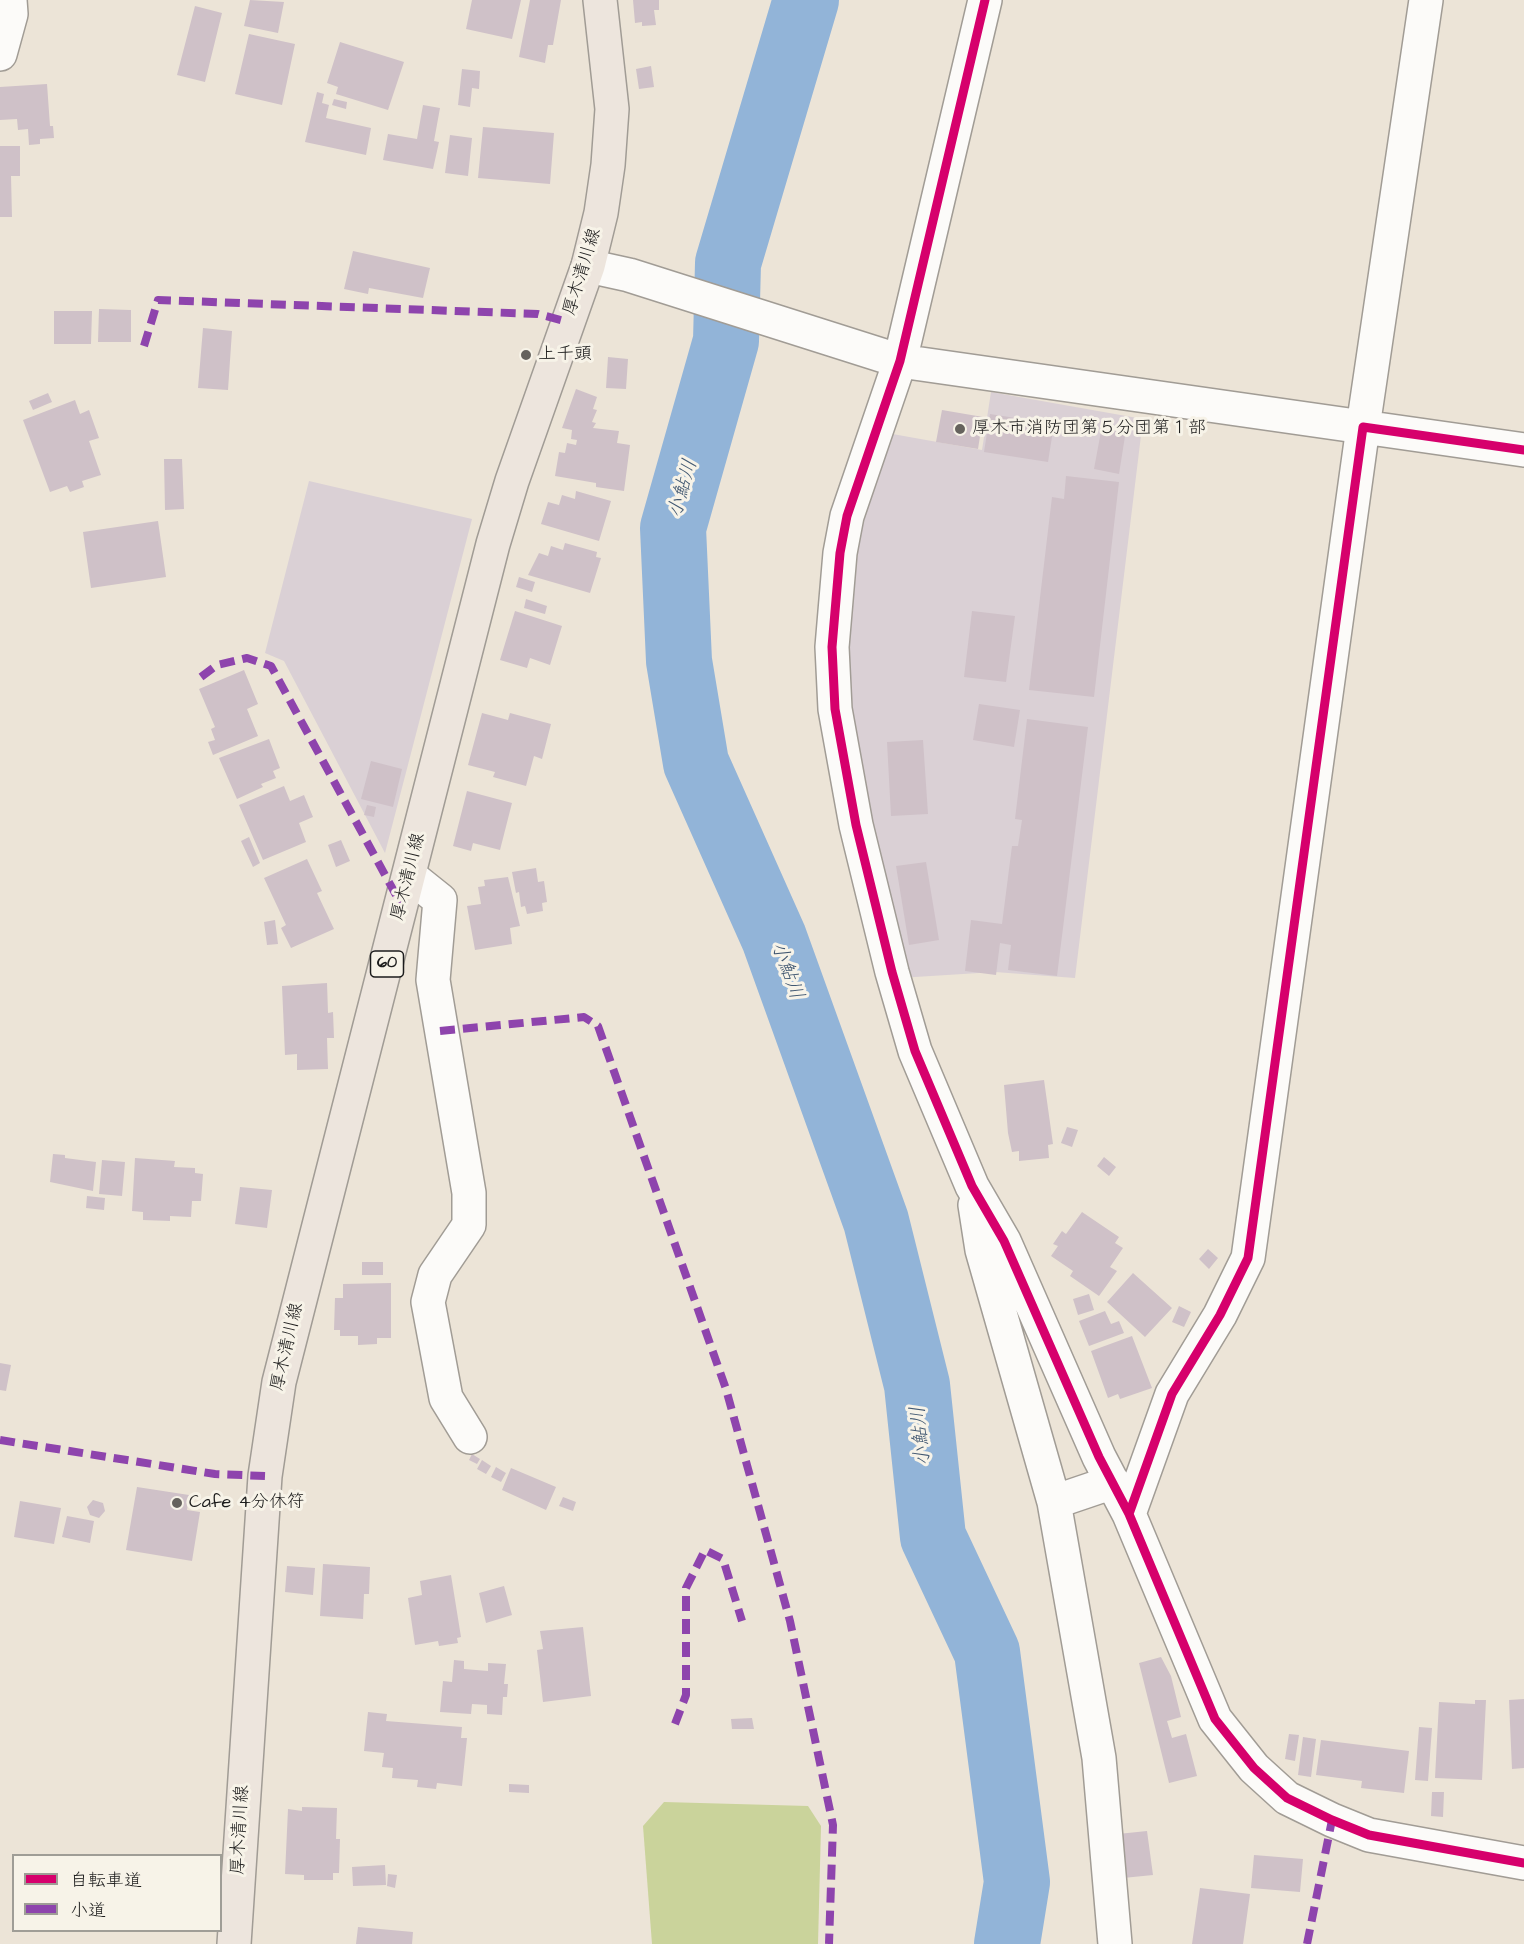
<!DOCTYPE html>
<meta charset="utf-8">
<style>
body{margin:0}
#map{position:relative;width:1524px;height:1944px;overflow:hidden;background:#ece4d7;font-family:"Architects Daughter","Klee One",sans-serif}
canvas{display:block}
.legend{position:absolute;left:12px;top:1854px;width:210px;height:78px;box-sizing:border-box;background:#f7f3e8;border:2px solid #9f9d96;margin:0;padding:8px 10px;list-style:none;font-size:18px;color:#1c1c1c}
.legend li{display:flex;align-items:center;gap:12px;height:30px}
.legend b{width:30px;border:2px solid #9f9d96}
</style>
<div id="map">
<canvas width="1524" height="1944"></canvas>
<ul class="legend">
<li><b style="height:8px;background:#d6006c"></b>自転車道</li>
<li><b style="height:8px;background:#8e44ad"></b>小道</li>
</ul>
</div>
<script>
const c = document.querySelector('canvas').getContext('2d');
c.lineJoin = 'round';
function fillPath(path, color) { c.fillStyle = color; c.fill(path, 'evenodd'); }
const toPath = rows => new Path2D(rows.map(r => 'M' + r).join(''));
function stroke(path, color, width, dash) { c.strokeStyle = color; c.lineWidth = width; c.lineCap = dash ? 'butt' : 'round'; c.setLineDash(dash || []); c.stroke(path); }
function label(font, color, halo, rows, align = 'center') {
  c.font = font + ' "Architects Daughter","Klee One",sans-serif'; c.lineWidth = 6; c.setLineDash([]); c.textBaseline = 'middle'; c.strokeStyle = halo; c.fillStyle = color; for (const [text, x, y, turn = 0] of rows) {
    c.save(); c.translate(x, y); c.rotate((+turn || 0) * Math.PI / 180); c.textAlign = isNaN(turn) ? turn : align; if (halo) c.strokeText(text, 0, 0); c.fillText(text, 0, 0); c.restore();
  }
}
fillPath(toPath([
 [991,392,1143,419,1075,978,995,972,899,978,843,674,855,533,887,433,982,450],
 [309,481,472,519,385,853,284,661,265,653]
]), '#dad0d5');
fillPath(toPath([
 [664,1802,808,1806,821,1826,818,1944,652,1944,643,1826]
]), '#cad39b');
stroke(toPath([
 [806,0,728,263,726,341,673,528,679,661,696,763,774,938,876,1221,917,1385,933,1537,987,1652,1017,1882,1007,1944]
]), '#92b4d8', 66);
fillPath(toPath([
 [250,0,284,2,278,33,244,26],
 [472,0,521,0,512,39,466,29],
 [530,0,561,0,553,45,548,45,545,63,519,57],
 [633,0,659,0,659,10,654,10,656,25,642,26,642,22,635,23],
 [195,6,222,13,205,82,177,75],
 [249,34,295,44,282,105,235,94],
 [340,42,404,62,388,110,336,94,338,87,327,83],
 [651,66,654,87,639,89,636,69],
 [462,69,480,71,479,89,472,88,470,107,458,105],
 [47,84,50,126,53,126,54,138,40,139,40,144,29,145,28,129,18,130,17,119,0,120,0,87],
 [317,92,324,94,322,103,329,105,326,118,371,128,366,155,305,142],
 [334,99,347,102,346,109,332,105],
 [423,105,440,108,434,141,439,142,433,169,383,160,388,134,417,139],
 [483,127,554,133,550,184,478,178],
 [450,135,472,138,468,176,445,173],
 [0,146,20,146,20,176,11,176,12,217,0,217],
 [353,251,430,268,423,298,369,288,368,294,344,289],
 [99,309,131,310,131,342,98,342],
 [54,311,92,311,91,344,54,344],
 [203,328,232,331,228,390,198,388],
 [608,357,628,359,626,389,606,388],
 [576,389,597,397,593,409,597,410,592,422,596,423,593,428,619,431,617,443,630,445,624,491,596,487,596,483,555,476,559,452,565,453,567,443,576,445,577,440,571,439,572,430,562,428],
 [48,393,52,402,33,410,29,401],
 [75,400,80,414,89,410,99,438,89,441,101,475,82,481,84,487,70,492,67,486,50,492,23,420],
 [942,410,983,417,978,449,936,442],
 [990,414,1054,424,1048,462,984,452],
 [1102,426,1126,430,1119,474,1094,469],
 [164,459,182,459,184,509,165,510],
 [1066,476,1119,482,1094,697,1029,690,1052,497,1064,499],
 [576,491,611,501,599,541,541,524,548,502,559,505,562,495,575,499],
 [158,521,166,577,91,588,83,532],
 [565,543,597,552,596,557,601,558,590,593,528,575,539,553,548,556,551,546,563,550],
 [519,577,535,582,532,592,516,587],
 [526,599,547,606,545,614,524,608],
 [515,611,562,626,550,665,530,658,527,668,500,660],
 [972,611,1015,616,1006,682,964,677],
 [244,670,258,704,247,709,258,736,213,755,208,742,215,740,211,729,215,727,199,689],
 [979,704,1020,710,1014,747,973,740],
 [482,713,508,720,510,713,551,724,542,759,534,756,526,786,493,777,495,772,468,765],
 [1027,719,1088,727,1057,976,1008,970,1011,945,1000,943,996,975,965,971,971,920,1002,924,1012,846,1018,846,1022,820,1015,819],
 [269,739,280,768,273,771,276,778,261,784,263,787,237,799,219,758],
 [923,740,928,814,891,816,887,742],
 [371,761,402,769,393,807,361,799],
 [284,786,290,801,304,795,313,817,299,823,306,842,263,860,239,805],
 [467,791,512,803,500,850,473,843,471,851,453,846],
 [367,805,376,807,374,817,364,815],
 [249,837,260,863,253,867,241,841],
 [341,840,350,861,336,867,328,845],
 [307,859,322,891,317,893,334,929,291,948,281,928,286,925,264,878],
 [926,862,939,940,909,945,896,866],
 [536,868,538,882,544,881,547,902,542,903,543,911,527,914,525,906,521,907,519,892,516,893,512,872],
 [508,877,520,926,510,928,512,944,475,950,467,906,481,904,478,887,485,886,484,880],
 [275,920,278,944,267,945,264,922],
 [327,983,328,1013,333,1012,334,1038,327,1038,328,1069,297,1070,297,1054,285,1055,282,986],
 [1044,1080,1053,1144,1048,1145,1049,1158,1019,1161,1019,1151,1012,1152,1008,1133,1004,1085],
 [1067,1127,1078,1130,1072,1147,1061,1143],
 [53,1154,65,1155,65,1158,96,1162,93,1191,50,1182],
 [1104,1157,1116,1167,1109,1176,1097,1166],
 [135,1158,175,1161,174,1167,195,1168,195,1173,203,1174,201,1201,192,1201,191,1217,170,1216,170,1221,143,1220,143,1212,132,1211],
 [102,1160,125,1162,122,1196,99,1194],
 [240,1187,272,1190,267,1228,235,1224],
 [87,1196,105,1198,104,1210,86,1208],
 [1082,1212,1119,1237,1115,1243,1123,1248,1110,1267,1117,1271,1099,1296,1070,1276,1073,1271,1051,1256,1058,1246,1053,1244,1062,1231,1066,1234],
 [1208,1249,1218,1258,1209,1269,1199,1259],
 [362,1262,383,1262,383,1275,362,1275],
 [1133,1273,1172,1308,1145,1337,1107,1302],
 [391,1283,391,1338,377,1338,377,1344,358,1345,358,1336,340,1336,340,1330,334,1330,335,1298,343,1298,343,1284],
 [1089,1294,1094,1310,1078,1315,1073,1299],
 [1179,1306,1191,1312,1184,1327,1172,1322],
 [1105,1311,1111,1324,1119,1321,1124,1333,1089,1346,1079,1321],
 [1132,1336,1152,1388,1120,1399,1118,1394,1108,1398,1091,1351],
 [0,1363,11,1365,6,1391,0,1390],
 [472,1454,480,1459,477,1464,469,1460],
 [482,1460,491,1466,486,1474,477,1469],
 [496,1467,506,1473,501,1482,491,1477],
 [511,1468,556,1487,546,1510,502,1490],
 [137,1487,189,1495,187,1510,200,1512,192,1561,126,1550],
 [563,1497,576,1502,573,1511,559,1506],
 [93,1500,103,1503,105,1511,99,1518,90,1515,87,1507],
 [20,1501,61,1508,54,1544,14,1537],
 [67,1516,94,1521,90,1543,62,1537],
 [323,1564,370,1567,369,1594,364,1594,363,1619,320,1616],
 [287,1566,315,1568,313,1595,285,1592],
 [451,1575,461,1637,457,1638,458,1643,439,1646,438,1641,415,1645,408,1598,422,1595,420,1581],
 [504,1586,512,1615,486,1623,479,1593],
 [583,1627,591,1696,543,1702,537,1650,543,1649,540,1631],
 [1161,1657,1171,1676,1181,1717,1167,1721,1172,1738,1186,1734,1197,1776,1169,1783,1139,1663],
 [454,1660,464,1661,464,1669,488,1671,488,1663,506,1664,504,1684,508,1684,507,1697,503,1697,502,1715,487,1714,487,1705,472,1704,471,1714,440,1712,443,1681,452,1682],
 [1524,1699,1524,1768,1512,1769,1509,1700],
 [1475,1700,1486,1700,1482,1780,1435,1778,1439,1702,1475,1704],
 [368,1712,387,1714,386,1721,462,1727,461,1738,467,1738,462,1786,437,1783,436,1789,417,1787,418,1780,392,1778,393,1768,382,1767,384,1753,364,1751],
 [752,1718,754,1729,732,1729,731,1719],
 [1419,1727,1432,1728,1428,1781,1415,1780],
 [1289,1734,1299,1735,1295,1761,1285,1759],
 [1303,1737,1316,1739,1311,1777,1298,1775],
 [1321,1740,1409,1751,1404,1793,1361,1788,1362,1781,1316,1775],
 [509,1784,529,1785,529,1793,509,1792],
 [1432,1792,1444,1792,1443,1817,1431,1816],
 [302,1807,337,1808,336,1839,340,1839,339,1873,333,1873,333,1880,304,1880,304,1875,285,1874,288,1809,302,1811],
 [1147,1831,1153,1875,1123,1878,1118,1834],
 [1254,1855,1303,1859,1300,1892,1251,1888],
 [385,1865,386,1885,353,1886,352,1867],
 [388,1874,397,1875,395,1888,387,1886],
 [1200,1888,1250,1894,1243,1944,1192,1944],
 [358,1927,413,1932,412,1944,356,1944]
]), '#cfc1c8');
const minor = toPath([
 [985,0,900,361,847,516,840,553,832,647,835,709,856,825,892,972,915,1051,972,1186,1004,1241,1099,1457,1129,1514,1215,1719,1254,1768,1287,1798,1332,1820,1369,1835,1524,1863],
 [0,54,11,14,10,0],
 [588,266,629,275,900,361,1363,427,1426,0],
 [410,876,440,900,433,980,469,1193,469,1225,435,1275,428,1302,446,1398,470,1437],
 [975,1205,982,1250,1054,1502,1099,1758,1115,1944],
 [1054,1502,1113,1482],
 [1129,1514,1172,1394,1220,1315,1248,1258,1363,427,1524,450]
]);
const major = toPath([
 [234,1944,265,1476,279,1382,493,544,512,481,588,266,601,213,608,165,612,109,600,0]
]);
stroke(minor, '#a19c95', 36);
stroke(major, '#a19c95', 36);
stroke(minor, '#fcfbf9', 33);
stroke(major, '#ede5dd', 33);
stroke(toPath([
 [144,346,158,300,538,314,568,322],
 [201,677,217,665,247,658,271,666,402,906],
 [440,1031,584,1017,598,1026,726,1389,790,1621,833,1825,829,1944],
 [0,1440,215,1474,265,1476],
 [675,1724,686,1695,686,1588,705,1550,723,1559,742,1621],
 [1307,1944,1332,1820]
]), '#8e44ad', 8, [15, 8]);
stroke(toPath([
 [985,0,900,361,847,516,840,553,832,647,835,709,856,825,892,972,915,1051,972,1186,1004,1241,1099,1457,1129,1514,1215,1719,1254,1768,1287,1798,1332,1820,1369,1835,1524,1863],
 [1129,1514,1172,1394,1220,1315,1248,1258,1363,427,1524,450]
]), '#d6006c', 9);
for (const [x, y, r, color] of [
 [526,355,6,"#65625d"],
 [960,429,6,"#65625d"],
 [177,1503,6,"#65625d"]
]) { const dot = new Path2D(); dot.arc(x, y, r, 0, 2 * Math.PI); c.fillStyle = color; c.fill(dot); stroke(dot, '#f7f3e8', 2); }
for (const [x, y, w] of [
 [387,964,33]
]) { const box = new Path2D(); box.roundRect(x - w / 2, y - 13, w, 26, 4.5); c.fillStyle = '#f7f3e8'; c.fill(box); stroke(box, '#1c1c1c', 1.5); }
label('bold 16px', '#1c1c1c', null, [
 ["60",387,964]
]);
label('18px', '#1c1c1c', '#f7f3e8', [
 ["厚木清川線",583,272,-73],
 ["厚木清川線",409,877,-76],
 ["厚木清川線",288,1347,-77],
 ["厚木清川線",241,1830,-87]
]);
label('18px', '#1c1c1c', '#f7f3e8', [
 ["上千頭",538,355],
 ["厚木市消防団第５分団第１部",972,429],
 ["Cafe 4分休符",189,1503]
], 'left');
label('italic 20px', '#405771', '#f7f3e8', [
 ["小鮎川",684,489,-74],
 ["小鮎川",786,971,70],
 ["小鮎川",922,1436,-96]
]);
</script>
